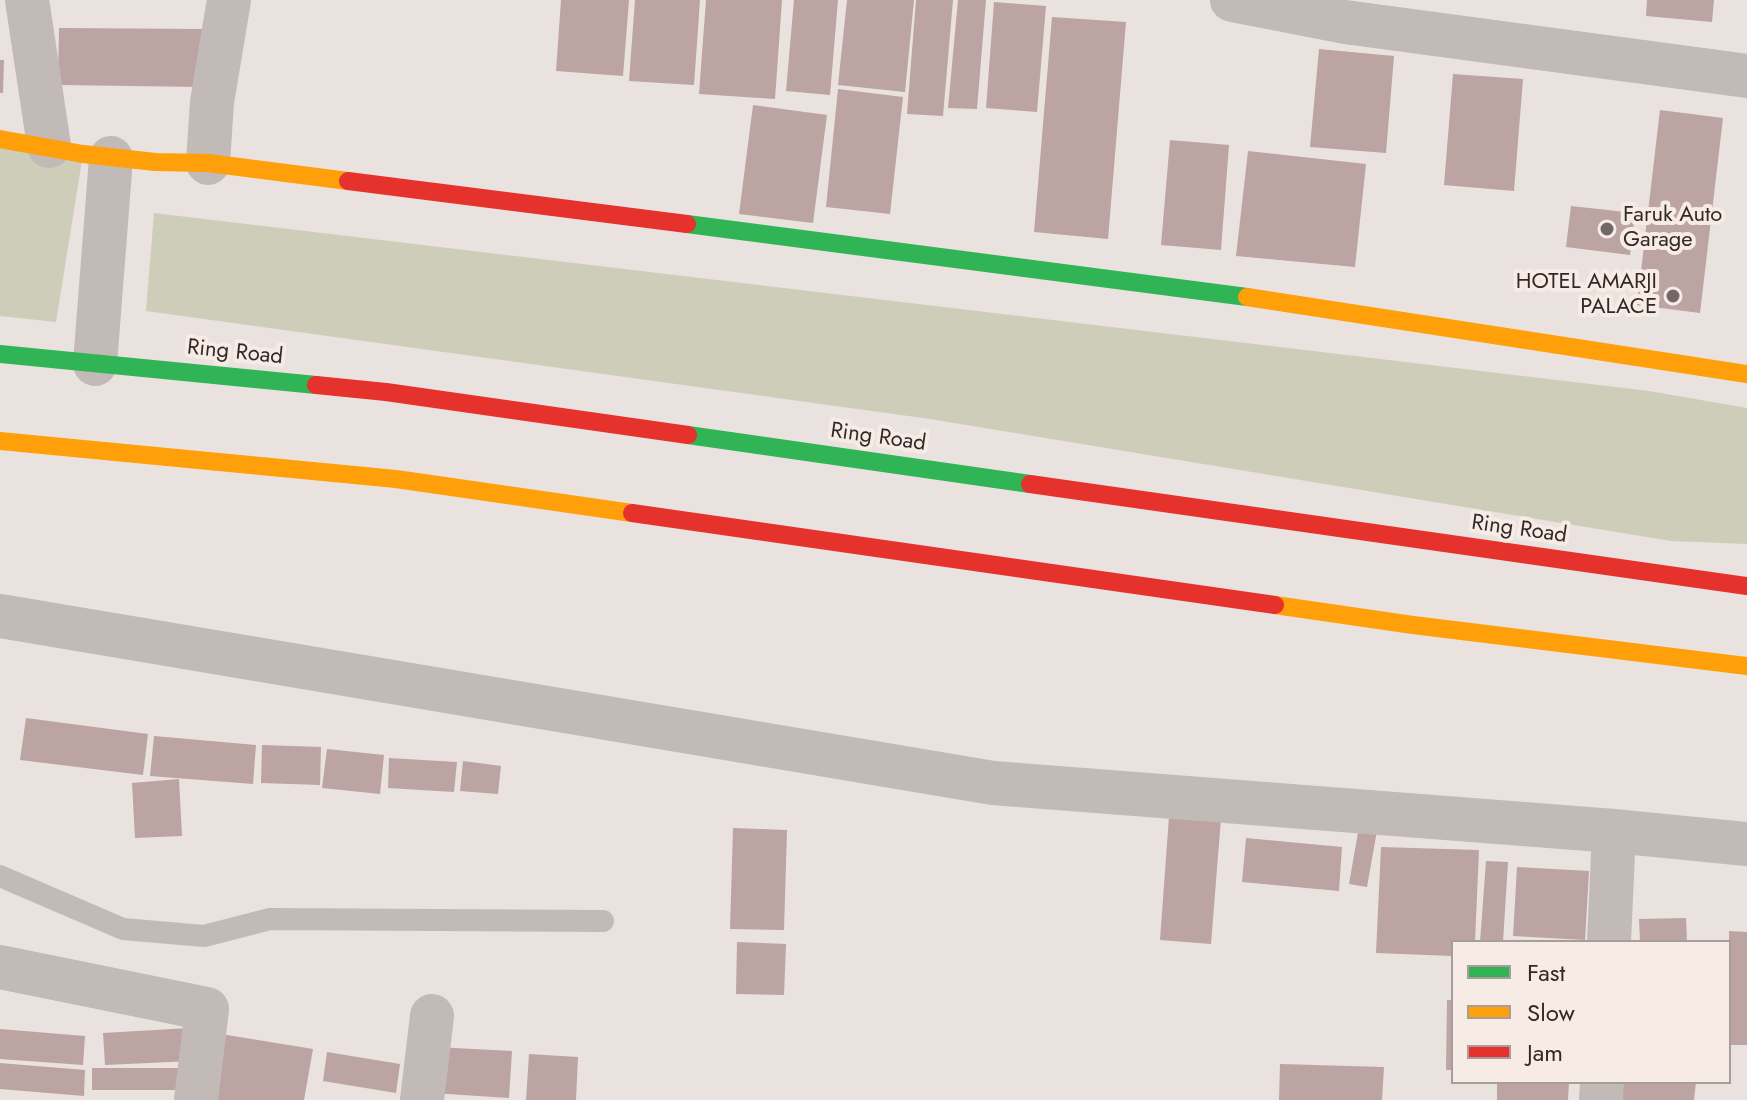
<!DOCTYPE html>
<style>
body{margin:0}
#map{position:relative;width:1747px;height:1100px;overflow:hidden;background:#eae2de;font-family:Jost,sans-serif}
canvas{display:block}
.legend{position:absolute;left:1451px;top:940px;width:280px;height:144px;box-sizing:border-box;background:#f6ebe5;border:2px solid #a89d99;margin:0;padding:10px 14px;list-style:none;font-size:24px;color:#322827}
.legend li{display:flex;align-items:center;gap:16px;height:40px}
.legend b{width:40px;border:2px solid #a89d99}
</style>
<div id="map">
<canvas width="1747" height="1100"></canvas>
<ul class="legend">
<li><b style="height:10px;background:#30b455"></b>Fast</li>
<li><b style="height:10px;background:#ff9f0a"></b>Slow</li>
<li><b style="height:10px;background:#e5322d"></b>Jam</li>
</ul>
</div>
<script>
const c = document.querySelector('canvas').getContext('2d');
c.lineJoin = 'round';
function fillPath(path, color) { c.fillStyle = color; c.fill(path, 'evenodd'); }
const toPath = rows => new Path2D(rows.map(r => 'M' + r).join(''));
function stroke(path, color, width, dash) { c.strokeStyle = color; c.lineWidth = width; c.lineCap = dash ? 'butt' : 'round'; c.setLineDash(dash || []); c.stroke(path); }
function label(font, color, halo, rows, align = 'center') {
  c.font = font + ' Jost,sans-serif'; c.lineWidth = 8; c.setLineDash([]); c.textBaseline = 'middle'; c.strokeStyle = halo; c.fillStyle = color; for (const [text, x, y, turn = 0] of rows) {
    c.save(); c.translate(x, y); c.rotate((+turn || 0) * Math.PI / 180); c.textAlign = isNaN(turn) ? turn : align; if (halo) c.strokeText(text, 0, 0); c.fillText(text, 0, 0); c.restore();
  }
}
fillPath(toPath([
 [0,139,83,154,56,322,0,316],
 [154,213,1649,391,1747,408,1747,544,1671,541,930,419,146,311]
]), '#cecdba');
fillPath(toPath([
 [561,0,629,0,623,76,556,71],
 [635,0,700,0,694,85,629,81],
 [706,0,782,0,775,99,699,94],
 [794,0,838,0,830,95,786,91],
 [847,0,914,0,905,92,838,85],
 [916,0,953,0,943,116,907,114],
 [958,0,986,0,977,109,948,108],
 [1647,0,1714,0,1712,22,1646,16],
 [994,2,1046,6,1037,112,986,108],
 [1052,17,1126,22,1108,239,1034,232],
 [59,28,205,29,204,87,58,85],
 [1319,49,1394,56,1386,153,1310,147],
 [0,60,4,60,3,93,0,93],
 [1453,74,1523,79,1514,191,1444,185],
 [838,89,903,97,890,214,826,207],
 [753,105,827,115,813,223,739,214],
 [1660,110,1723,118,1700,313,1637,305],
 [1170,140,1229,145,1221,250,1161,245],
 [1248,151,1366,164,1355,267,1236,256],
 [1571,206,1635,213,1630,255,1566,247],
 [26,718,148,734,143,775,20,760],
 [154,736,256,745,253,784,150,776],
 [262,745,321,747,320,785,261,783],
 [327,749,384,755,380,794,322,788],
 [389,758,457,762,454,792,388,788],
 [463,761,501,766,498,794,460,791],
 [179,779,182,836,135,838,132,783],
 [1170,803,1222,806,1211,944,1160,940],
 [1360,821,1378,825,1367,887,1349,884],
 [733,828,787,830,784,930,730,929],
 [1246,838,1342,847,1339,891,1242,882],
 [1381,847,1479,850,1475,942,1453,942,1453,956,1376,953],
 [1486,861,1508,862,1503,942,1480,942],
 [1517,867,1589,871,1585,940,1513,936],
 [1686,918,1687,942,1640,942,1639,919],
 [1729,931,1747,932,1747,1045,1729,1045],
 [737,942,786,944,784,995,736,994],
 [1447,1000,1453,1000,1453,1070,1446,1070],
 [190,1028,192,1061,105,1065,103,1033],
 [0,1029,85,1036,83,1065,0,1059],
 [221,1034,313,1049,304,1100,210,1100],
 [436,1047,512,1051,509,1098,432,1093],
 [327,1052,400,1064,396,1093,323,1081],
 [529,1054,578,1057,576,1100,526,1100],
 [0,1063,85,1070,84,1096,0,1089],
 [1280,1064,1384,1067,1382,1100,1279,1100],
 [92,1068,183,1068,183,1090,92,1090],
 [1497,1082,1569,1082,1568,1100,1497,1100],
 [1622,1082,1696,1082,1694,1100,1620,1100]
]), '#bba4a2');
stroke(toPath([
 [0,876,123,929,204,936,270,919,603,921]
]), '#c2bab7', 22);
stroke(toPath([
 [27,0,49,146],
 [1232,0,1345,22,1747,76],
 [208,163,212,102,229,0],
 [95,364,111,158],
 [0,616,993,783,1614,831,1747,844],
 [1609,942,1614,831],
 [0,967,207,1009,196,1100],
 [422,1100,432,1016],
 [1601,1100,1602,1082]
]), '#c2bab7', 44);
stroke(toPath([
 [687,224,1247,297],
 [0,354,316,385],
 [688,435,1030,484]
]), '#30b455', 18);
stroke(toPath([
 [0,139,83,154,155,162,208,163,348,181],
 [1247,297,1747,374],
 [0,441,396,479,632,513],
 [1275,605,1413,625,1747,666]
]), '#ff9f0a', 18);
stroke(toPath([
 [348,181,687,224],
 [316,385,386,392,688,435],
 [1030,484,1747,586],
 [632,513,1275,605]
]), '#e5322d', 18);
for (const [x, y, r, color] of [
 [1607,229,8,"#726967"],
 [1673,296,8,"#726967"]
]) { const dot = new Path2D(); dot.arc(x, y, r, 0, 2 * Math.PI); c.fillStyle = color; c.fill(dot); stroke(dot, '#f6ebe5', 3); }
label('22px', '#322827', '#f6ebe5', [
 ["Faruk Auto",1623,216],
 ["Garage",1623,241],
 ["HOTEL AMARJI",1657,283,"right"],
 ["PALACE",1657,308,"right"]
], 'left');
label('22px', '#322827', '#f6ebe5', [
 ["Ring Road",235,353,6],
 ["Ring Road",878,438,8],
 ["Ring Road",1519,530,8]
]);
</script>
